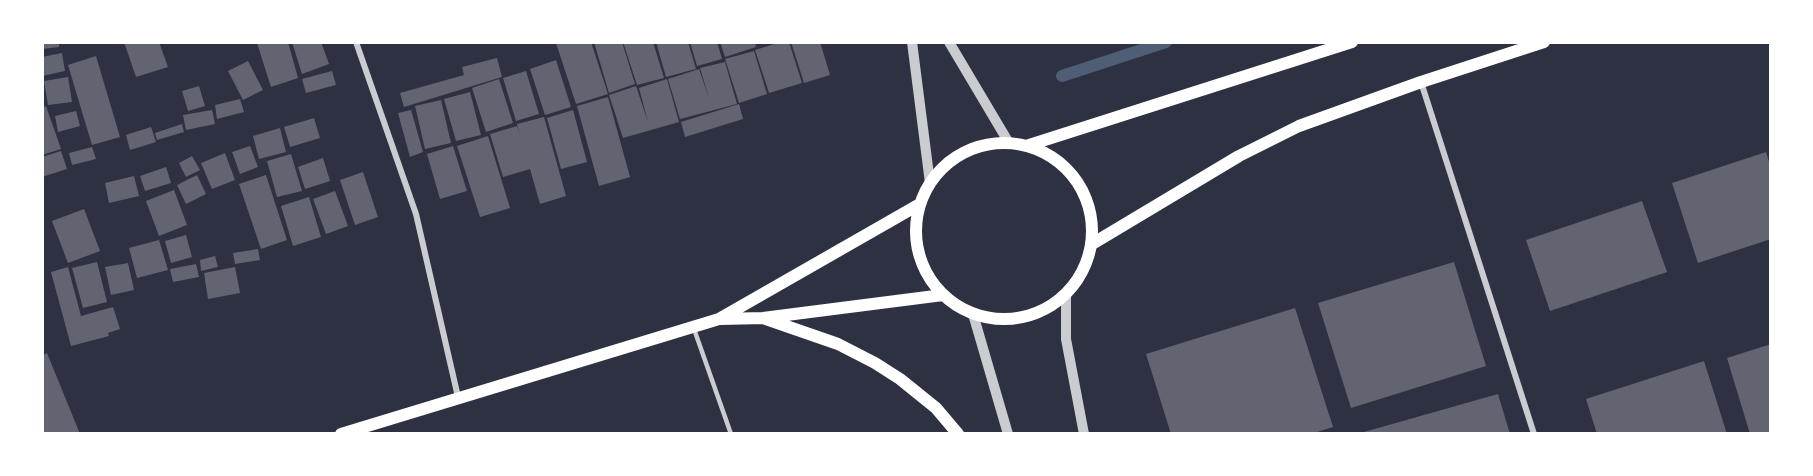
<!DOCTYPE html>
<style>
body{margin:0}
#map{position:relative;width:1813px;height:476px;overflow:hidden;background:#2d3142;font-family:"Roboto Condensed",sans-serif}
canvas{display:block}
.frame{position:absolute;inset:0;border:44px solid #fff;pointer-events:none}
</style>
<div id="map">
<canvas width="1813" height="476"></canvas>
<div class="frame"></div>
</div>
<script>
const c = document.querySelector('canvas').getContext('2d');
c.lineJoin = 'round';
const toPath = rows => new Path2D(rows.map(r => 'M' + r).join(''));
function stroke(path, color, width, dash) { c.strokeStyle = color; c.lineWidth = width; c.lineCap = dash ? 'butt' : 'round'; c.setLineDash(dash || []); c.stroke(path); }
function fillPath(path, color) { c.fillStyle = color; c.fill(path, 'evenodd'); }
stroke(toPath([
 [1062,76,1166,42]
]), '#4f5d75', 12);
fillPath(toPath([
 [42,42,59,42,59,47,42,49],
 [124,42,159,42,168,67,136,77],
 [262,42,288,42,298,78,271,87,257,43],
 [292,42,321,42,329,64,302,74],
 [558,42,591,42,608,94,576,104,556,43],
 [594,42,622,42,635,84,609,93],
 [623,42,653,42,664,78,637,85],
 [656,42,688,42,696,69,666,77],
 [690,42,717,42,722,59,697,66],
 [720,42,755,42,756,47,725,57],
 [781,42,789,42,802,83,769,93,755,50],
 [791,42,820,42,830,75,804,83],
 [754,51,767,94,739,103,725,59],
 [62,53,65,71,42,76,42,57],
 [96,56,120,137,92,145,68,65],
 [497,58,502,77,404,107,400,93,464,75,462,67],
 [556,60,571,107,545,115,530,69],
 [248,61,263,90,243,100,228,71],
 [725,62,737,104,680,119,668,79,699,69,709,98,700,68],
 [332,71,336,85,306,93,302,79],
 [526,71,539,114,516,121,503,78],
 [68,77,72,102,48,105,44,81],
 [499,79,513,123,486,132,472,88],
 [667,79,679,122,623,138,609,95,636,86,648,122,639,88],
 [199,86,205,106,188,111,182,91],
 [470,92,481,135,456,141,444,99],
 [608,97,630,177,599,186,577,106],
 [240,99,244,112,217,119,215,105],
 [441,100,451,143,425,149,415,106],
 [739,104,743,119,685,137,681,122],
 [46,106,61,149,42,155,42,108],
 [212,110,215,124,186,130,183,115],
 [411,110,423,152,410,157,398,113],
 [573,110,587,162,561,169,547,118],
 [76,111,80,126,58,132,55,116],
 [544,117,566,196,540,204,530,169,503,177,490,134,517,126,520,134,517,124],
 [314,118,320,138,290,147,284,127],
 [182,124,184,132,157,140,155,133],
 [151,127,156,142,130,150,126,135],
 [280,128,286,152,259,159,253,136],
 [488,136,510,208,480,217,457,146],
 [250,146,258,167,240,174,232,152],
 [453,146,467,191,440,199,427,154],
 [92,147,96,159,72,165,69,153],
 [61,151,67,169,42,177,42,157],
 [1766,152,1771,168,1771,239,1698,263,1672,183],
 [225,153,235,180,212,189,201,163],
 [291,154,302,191,277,197,267,161],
 [192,156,200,170,186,177,179,163],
 [323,158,330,181,305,189,298,167],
 [166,167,171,183,145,191,140,176],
 [363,172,378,217,355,225,340,180],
 [197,175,206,194,186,204,177,185],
 [266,175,287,240,261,249,239,184],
 [134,176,139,196,109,203,105,183],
 [174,190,187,225,159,236,146,201],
 [335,191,348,226,326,234,313,199],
 [309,197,321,237,293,246,281,206],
 [1642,201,1667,272,1550,311,1526,240],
 [84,209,100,251,68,263,52,221],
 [186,235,192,257,171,263,165,241],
 [159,240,168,270,137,278,129,248],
 [258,249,260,260,235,264,233,253],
 [215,256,218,267,201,271,200,260],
 [97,262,107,302,83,308,72,268],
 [1454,262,1486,366,1351,408,1318,303],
 [128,263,134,290,111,295,105,267],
 [196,264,199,277,173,282,170,269],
 [68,267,81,316,113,307,120,329,108,333,109,336,71,346,51,272],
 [235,267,240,293,208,299,204,273],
 [1295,308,1333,427,1311,434,1171,434,1146,354],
 [1771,344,1771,434,1750,434,1727,358],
 [47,353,80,434,42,434,42,356],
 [1704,361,1727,434,1597,434,1586,399],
 [1498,394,1510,434,1365,434,1364,432]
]), '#626471');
stroke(toPath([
 [694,329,731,434]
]), '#caccd0', 4.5);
stroke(toPath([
 [356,42,416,214,458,397],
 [1421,82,1534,434]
]), '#caccd0', 6);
stroke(toPath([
 [912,42,930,183],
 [949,42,1009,143],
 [1066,294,1066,339,1084,434],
 [973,314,1008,434]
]), '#caccd0', 10);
stroke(toPath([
 '916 231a88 88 0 1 1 176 0a88 88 0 1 1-176 0Z',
 [1026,146,1352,42],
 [1092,244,1239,156,1299,126,1421,82,1544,42],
 [763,318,838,344,875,363,900,379,936,408,958,434],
 [720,319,763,318,943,295],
 [341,434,719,319,920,204]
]), '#fff', 12);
</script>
